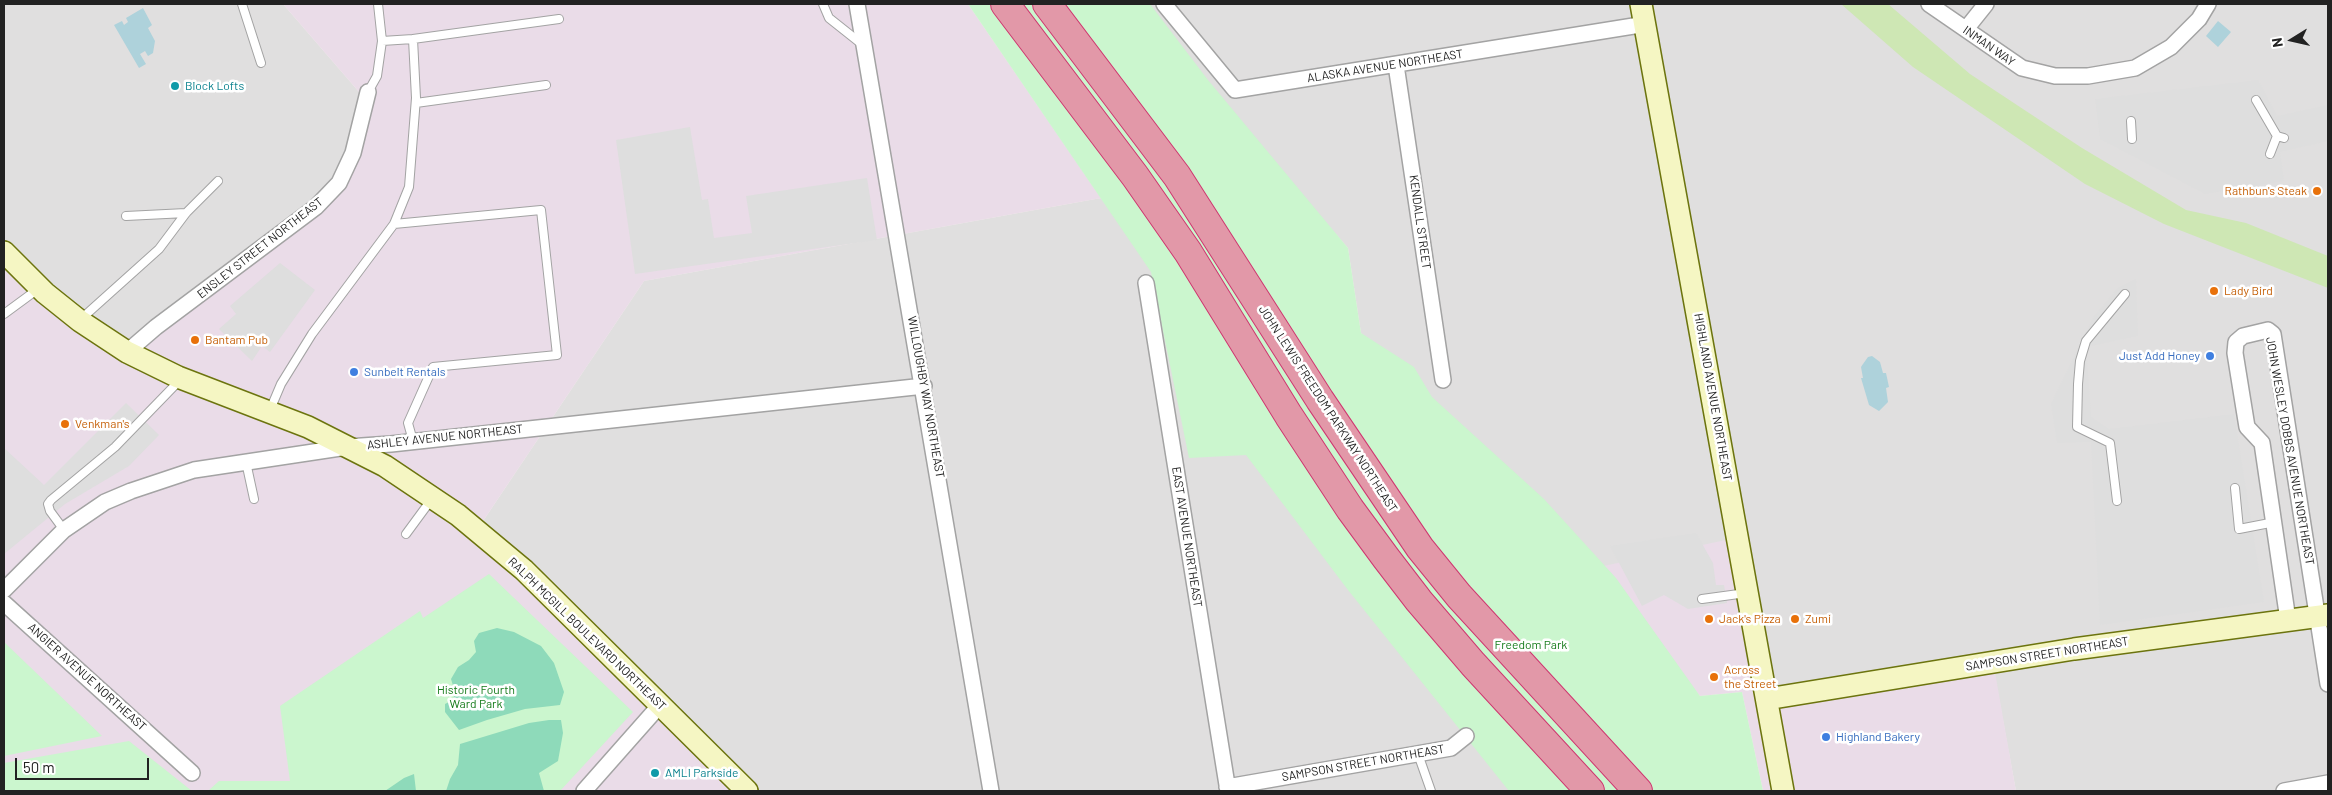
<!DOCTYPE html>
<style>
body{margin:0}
#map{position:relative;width:2332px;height:795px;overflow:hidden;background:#f1eeea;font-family:Barlow,sans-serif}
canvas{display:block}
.frame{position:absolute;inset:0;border:5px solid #222;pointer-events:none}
.north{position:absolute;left:2267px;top:15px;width:50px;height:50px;-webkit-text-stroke:4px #fff;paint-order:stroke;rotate:260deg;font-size:14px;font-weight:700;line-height:20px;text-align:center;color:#222}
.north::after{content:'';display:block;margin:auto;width:18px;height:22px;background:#222;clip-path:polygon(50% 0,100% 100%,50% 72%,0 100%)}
.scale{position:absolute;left:15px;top:758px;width:134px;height:22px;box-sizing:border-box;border:2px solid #222;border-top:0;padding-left:6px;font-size:15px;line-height:18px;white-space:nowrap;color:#222;-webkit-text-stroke:4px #fff;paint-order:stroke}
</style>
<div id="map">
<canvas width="2332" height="795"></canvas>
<div class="frame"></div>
<div class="north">N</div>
<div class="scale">50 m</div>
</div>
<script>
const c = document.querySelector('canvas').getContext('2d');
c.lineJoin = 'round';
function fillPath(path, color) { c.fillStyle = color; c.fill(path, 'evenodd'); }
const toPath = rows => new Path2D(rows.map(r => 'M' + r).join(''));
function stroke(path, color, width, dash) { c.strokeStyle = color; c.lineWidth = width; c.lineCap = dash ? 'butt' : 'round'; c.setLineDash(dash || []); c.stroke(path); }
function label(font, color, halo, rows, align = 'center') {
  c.font = font + ' Barlow,sans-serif'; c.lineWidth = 5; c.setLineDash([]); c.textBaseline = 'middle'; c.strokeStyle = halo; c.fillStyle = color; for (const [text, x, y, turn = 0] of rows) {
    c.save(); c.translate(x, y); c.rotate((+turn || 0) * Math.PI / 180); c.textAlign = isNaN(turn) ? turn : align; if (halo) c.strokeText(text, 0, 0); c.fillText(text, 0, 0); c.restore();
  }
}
fillPath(toPath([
 [4,4,283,4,366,100,341,183,127,352,4,245],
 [1146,4,2328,4,2328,791,2016,791,1992,661,1771,705,1594,568,1361,333,1348,248,1227,110],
 [1101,198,1539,791,748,791,473,536,644,281]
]), '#e0dfdf');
fillPath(toPath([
 [283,4,968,4,1101,198,644,281,473,536,748,791,4,791,4,245,127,352,341,183,366,100],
 [1740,537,1771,705,1993,661,2016,791,1763,791,1742,692,1700,696,1594,568]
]), '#eadce8');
fillPath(toPath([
 [1841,4,1888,4,1970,74,2082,148,2186,210,2246,223,2328,256,2328,288,2164,224,2085,184,1913,67]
]), '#cee7b4');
fillPath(toPath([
 [968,4,1150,4,1208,80,1348,248,1361,333,1414,367,1432,397,1544,499,1616,578,1700,696,1742,692,1763,791,1509,791,1348,590,1246,455,1189,458,1151,272],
 [489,574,633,712,560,791,208,791,219,781,290,781,280,706,420,611,423,618],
 [4,642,102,736,4,756],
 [129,741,192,791,4,791,4,763]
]), '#cbf6ce');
fillPath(toPath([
 [497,628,514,632,541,646,554,663,564,692,560,705,525,709,487,720,459,730,445,712,445,704,453,700,455,692,451,679,458,667,469,660,476,652,474,641,479,633],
 [549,720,561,720,563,733,558,761,539,773,544,791,446,791,450,779,458,765,460,744,529,723],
 [414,774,416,791,385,791,404,778]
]), '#8edaba');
fillPath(toPath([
 [2258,80,2277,116,2328,105,2328,141,2280,152,2284,181,2205,194,2100,139,2095,99],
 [690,127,702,200,708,199,714,238,752,233,746,196,867,178,877,240,635,274,616,140],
 [280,263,315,290,270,352,262,346,252,361,219,329,236,314,230,306],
 [2136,279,2138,336,2086,347,2091,417,2109,429,2234,414,2264,602,2100,625,2091,442,2057,443,2051,404,2093,318,2118,288],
 [126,403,159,435,129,466,65,504,4,554,4,448,44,485],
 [1696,533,1713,563,1716,585,1724,585,1727,603,1688,609,1664,595,1642,606,1610,546]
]), '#dedede');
fillPath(toPath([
 [143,8,152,25,148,28,155,41,153,53,148,56,145,51,140,54,146,64,139,68,114,25,122,21,124,25,128,22,126,18],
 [2218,21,2231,32,2218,47,2206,36],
 [1872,356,1880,362,1883,373,1886,373,1889,387,1886,388,1888,402,1879,411,1869,405,1861,378,1863,378,1861,367,1863,364,1868,357]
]), '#aed2db');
const lane = toPath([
 [242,4,261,63],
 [823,4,829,18,863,45],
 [382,41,413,39],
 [368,92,377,76,382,41,378,4],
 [2256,100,2277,136,2284,138],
 [416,103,546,85],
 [2131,121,2132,139],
 [2270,154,2277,136],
 [126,216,186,213],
 [394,224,541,210,557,355,433,367,408,423,413,441],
 [4,314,38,289],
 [81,319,159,249,186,213,218,181],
 [270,410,281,384,312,334,394,224,409,187,416,98,413,39,559,19],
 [246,462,254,499],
 [2235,488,2239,529,2275,522],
 [2117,501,2110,443,2077,427,2078,384,2080,361,2086,341,2125,294],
 [64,530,50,511,48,504,51,500,115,447,180,380],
 [406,534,431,500],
 [1702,599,1746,593],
 [1418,754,1431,791]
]);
const street = toPath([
 [857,4,991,791],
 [1164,4,1235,90,1646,24],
 [1929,4,2022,68,2055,76,2088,76,2135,68,2171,47,2199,19,2208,4],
 [1966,29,1986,4],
 [1396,65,1443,380],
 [1146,283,1228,791],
 [127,352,156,327,316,207,339,183,353,153,368,92],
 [4,590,64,530,105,502,131,491,194,470,347,447,391,444,924,386],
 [4,603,192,773],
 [2288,620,2262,443,2247,427,2235,353,2236,342,2243,336,2268,330,2273,334,2328,684],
 [1227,787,1451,748,1466,736],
 [584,791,660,705],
 [2284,791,2328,783]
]);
const secondary = toPath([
 [1641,4,1783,791],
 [4,252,45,293,80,321,127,352,178,377,308,427,385,466,458,515,524,570,747,791],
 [1767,699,2074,649,2328,615]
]);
const highway = toPath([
 [1005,4,1135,176,1188,252,1289,416,1350,509,1386,558,1419,601,1473,664,1590,791],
 [1047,4,1177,176,1320,400,1420,548,1459,596,1638,791]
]);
stroke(lane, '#a3a3a3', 10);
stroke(street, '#a3a3a3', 18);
stroke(secondary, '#6c740e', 24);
stroke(highway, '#cf3770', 30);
stroke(lane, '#fff', 8);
stroke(street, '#fff', 15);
stroke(secondary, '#f5f6c3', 21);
stroke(highway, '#e298a8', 28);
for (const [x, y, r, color] of [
 [175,86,5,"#0f9aa8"],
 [2317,191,5,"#e8710a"],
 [2214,291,5,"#e8710a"],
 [195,340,5,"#e8710a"],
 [2210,356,5,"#3f7fe0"],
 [354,372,5,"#3f7fe0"],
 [65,424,5,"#e8710a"],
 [1709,619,5,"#e8710a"],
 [1795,619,5,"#e8710a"],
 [1714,677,5,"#e8710a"],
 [1826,737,5,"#3f7fe0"],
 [655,773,5,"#0f9aa8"]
]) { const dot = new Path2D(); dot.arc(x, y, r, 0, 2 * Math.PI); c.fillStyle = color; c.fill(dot); stroke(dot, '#fff', 2); }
label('12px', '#222', '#fff', [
 ["INMAN WAY",1989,46,35],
 ["ALASKA AVENUE NORTHEAST",1385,66,-9],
 ["KENDALL STREET",1420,222,82],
 ["ENSLEY STREET NORTHEAST",260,248,-38],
 ["WILLOUGHBY WAY NORTHEAST",926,397,80],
 ["HIGHLAND AVENUE NORTHEAST",1713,397,80],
 ["JOHN LEWIS FREEDOM PARKWAY NORTHEAST",1328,409,57],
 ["ASHLEY AVENUE NORTHEAST",445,437,-6],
 ["JOHN WESLEY DOBBS AVENUE NORTHEAST",2290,451,80],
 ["EAST AVENUE NORTHEAST",1187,537,81],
 ["RALPH MCGILL BOULEVARD NORTHEAST",587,634,44],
 ["SAMPSON STREET NORTHEAST",2047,654,-9],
 ["ANGIER AVENUE NORTHEAST",87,677,42],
 ["SAMPSON STREET NORTHEAST",1363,763,-10]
]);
label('12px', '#0d838f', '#fff', [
 ["Block Lofts",185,86],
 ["AMLI Parkside",665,773]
], 'left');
label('12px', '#c56008', '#fff', [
 ["Rathbun's Steak",2307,191,"right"],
 ["Lady Bird",2224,291],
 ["Bantam Pub",205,340],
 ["Venkman's",75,424],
 ["Jack's Pizza",1719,619],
 ["Zumi",1805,619],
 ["Across",1724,670],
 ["the Street",1724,684]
], 'left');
label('12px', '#366cbe', '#fff', [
 ["Just Add Honey",2200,356,"right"],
 ["Sunbelt Rentals",364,372],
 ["Highland Bakery",1836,737]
], 'left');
label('12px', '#157b1a', '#fff', [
 ["Freedom Park",1531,645],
 ["Historic Fourth",476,690],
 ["Ward Park",476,704]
]);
</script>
